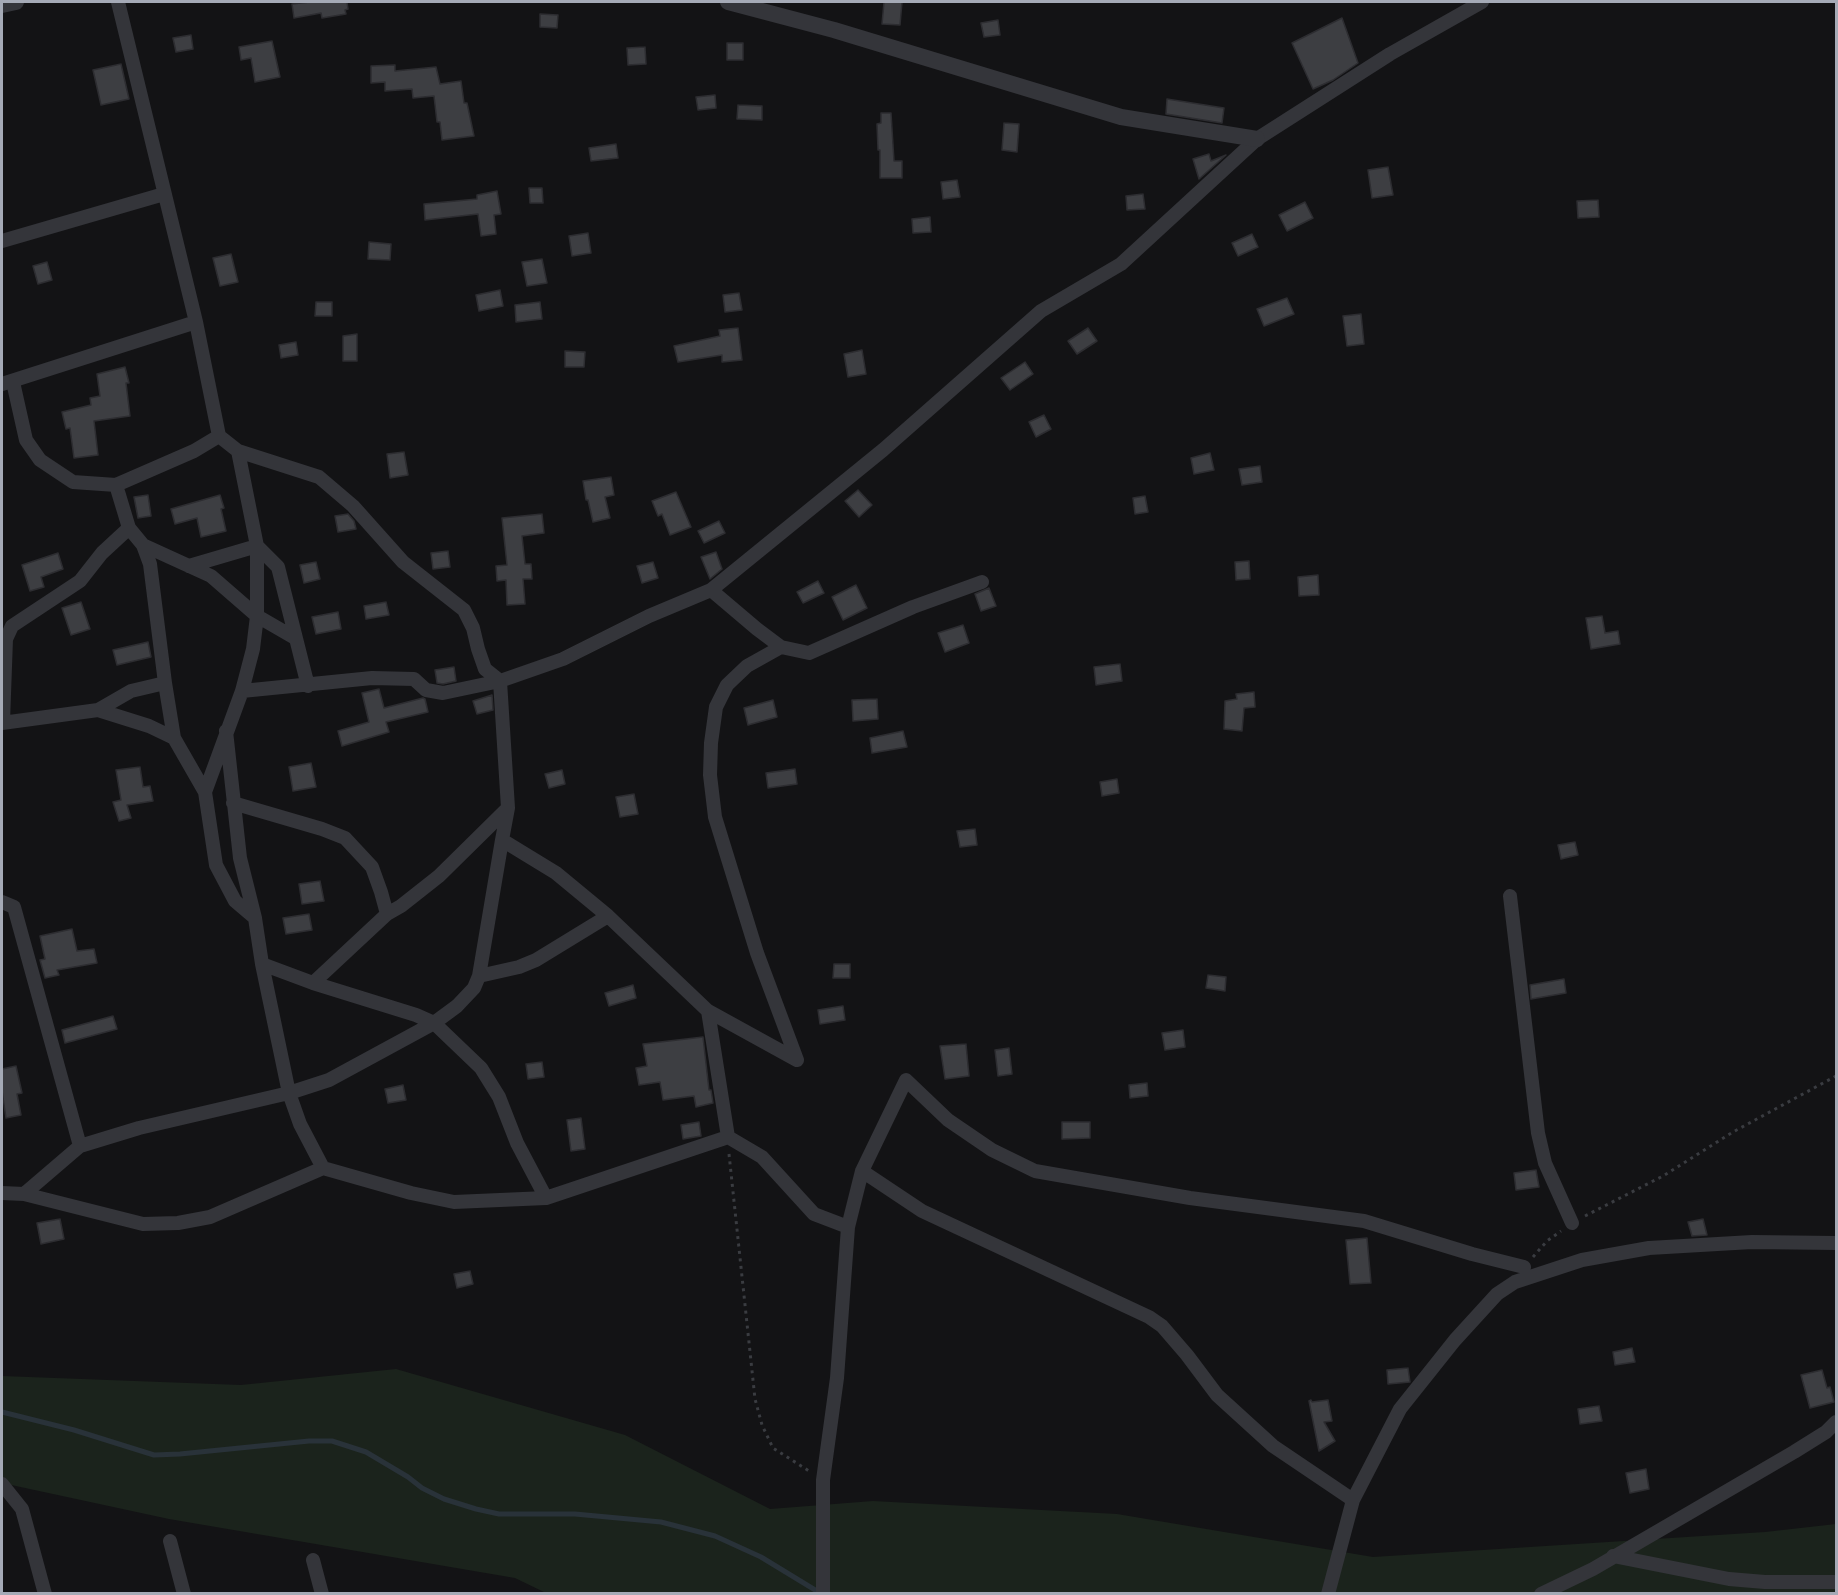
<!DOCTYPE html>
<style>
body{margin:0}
#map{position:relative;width:1838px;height:1595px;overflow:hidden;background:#131315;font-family:"DM Sans",sans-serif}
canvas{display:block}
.frame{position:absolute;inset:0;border:3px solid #a5aab6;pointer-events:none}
</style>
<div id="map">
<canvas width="1838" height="1595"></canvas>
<div class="frame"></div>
</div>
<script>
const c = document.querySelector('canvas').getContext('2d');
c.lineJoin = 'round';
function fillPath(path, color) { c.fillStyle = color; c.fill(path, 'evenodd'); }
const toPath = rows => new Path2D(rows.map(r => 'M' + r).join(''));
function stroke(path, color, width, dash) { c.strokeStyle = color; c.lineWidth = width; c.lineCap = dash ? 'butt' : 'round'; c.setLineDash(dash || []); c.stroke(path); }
fillPath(toPath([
 [396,1369,625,1435,770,1509,873,1501,1117,1514,1373,1557,1765,1532,1836,1524,1836,1593,546,1593,515,1578,169,1519,2,1483,2,1376,241,1385]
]), '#1b231c');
stroke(toPath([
 [2,1412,74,1430,154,1455,180,1454,309,1441,332,1441,366,1452,408,1477,422,1488,444,1499,476,1509,499,1514,575,1514,661,1522,715,1536,761,1557,820,1593]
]), '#293239', 5);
const building = toPath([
 [310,2,347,2,348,9,345,10,346,14,322,18,321,13,294,18,292,4,310,2],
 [884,2,902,2,900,25,882,24,884,2],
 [540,14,558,15,557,28,540,27,540,14],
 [1342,18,1358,63,1333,80,1313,89,1292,43,1342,18],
 [998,20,1000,35,984,37,981,23,998,20],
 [191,35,193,49,176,52,173,38,191,35],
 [272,41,280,77,255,82,251,58,241,60,239,47,272,41],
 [727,43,743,43,743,60,727,60,727,43],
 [645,47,646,64,628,65,627,48,645,47],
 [121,64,129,99,101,105,93,70,121,64],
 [395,65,395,71,436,67,440,84,461,81,464,103,467,103,474,136,442,140,440,122,437,122,434,96,413,98,412,89,385,91,385,82,371,83,371,66,395,65],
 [715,95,716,108,698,110,696,97,715,95],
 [1167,99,1224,108,1222,123,1166,114,1167,99],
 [738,105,762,106,762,120,737,119,738,105],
 [881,113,891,113,894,161,902,161,902,178,880,178,880,150,878,150,877,124,881,123,881,113],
 [1004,123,1019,124,1017,152,1002,150,1004,123],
 [616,144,618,158,591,161,589,148,616,144],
 [1209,154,1211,161,1226,155,1199,179,1193,159,1209,154],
 [1388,167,1393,195,1372,198,1368,170,1388,167],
 [957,180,960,197,943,199,941,182,957,180],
 [529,188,542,188,543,203,530,203,529,188],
 [497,191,501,214,494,215,496,234,481,236,478,214,425,220,424,204,477,199,477,195,497,191],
 [1143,194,1145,209,1127,210,1126,196,1143,194],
 [1598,200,1599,217,1578,218,1577,201,1598,200],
 [1305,202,1313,218,1287,231,1279,215,1305,202],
 [930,217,931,232,913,233,912,219,930,217],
 [588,233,591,253,572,256,569,236,588,233],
 [1252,234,1258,247,1238,256,1232,243,1252,234],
 [369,242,391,244,390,260,368,259,369,242],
 [231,254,238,282,220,286,213,258,231,254],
 [542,259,547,283,527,286,522,262,542,259],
 [47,262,52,280,38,284,33,266,47,262],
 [500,290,503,306,479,311,476,295,500,290],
 [739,293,742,310,725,312,723,295,739,293],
 [1287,298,1294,314,1264,326,1257,309,1287,298],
 [316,302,332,302,332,316,315,316,316,302],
 [540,302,542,319,516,322,515,305,540,302],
 [1361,314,1364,344,1347,346,1343,316,1361,314],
 [738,328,742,360,722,362,722,355,678,362,674,346,720,336,719,330,738,328],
 [1088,328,1097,341,1077,354,1068,341,1088,328],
 [357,334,357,361,343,361,343,336,357,334],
 [296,342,298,355,281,358,279,345,296,342],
 [862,350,866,374,848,377,844,354,862,350],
 [565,351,585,352,584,367,565,367,565,351],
 [1025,362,1033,374,1010,390,1001,378,1025,362],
 [125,367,129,383,126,383,130,416,94,421,98,455,74,458,70,428,66,429,62,412,91,405,90,398,100,396,97,374,125,367],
 [1044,415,1051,429,1036,437,1029,422,1044,415],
 [404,452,408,475,390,478,387,454,404,452],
 [1210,453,1214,470,1194,474,1191,458,1210,453],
 [1260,466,1262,482,1242,485,1239,469,1260,466],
 [611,477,614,495,605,497,610,518,593,522,588,500,586,500,583,481,611,477],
 [858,490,872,505,859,517,845,501,858,490],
 [676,492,691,527,670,535,662,514,658,516,652,501,676,492],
 [148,495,151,516,138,518,134,497,148,495],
 [220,495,224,508,221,509,226,531,201,537,197,518,175,524,171,509,220,495],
 [1145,496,1148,512,1135,514,1133,498,1145,496],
 [348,514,354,521,356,529,338,532,335,516,348,514],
 [542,514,544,533,522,536,525,564,531,564,532,579,523,579,525,604,507,605,506,580,497,581,496,566,507,565,502,518,542,514],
 [719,521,725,533,704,543,698,531,719,521],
 [448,551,450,567,433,569,431,553,448,551],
 [716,552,722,569,710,579,701,557,716,552],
 [58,553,63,569,41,577,44,587,30,591,22,565,58,553],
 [1249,561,1250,579,1236,580,1235,562,1249,561],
 [316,562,320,579,304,583,300,565,316,562],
 [653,562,658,578,642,583,637,566,653,562],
 [1318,575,1319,595,1299,596,1298,577,1318,575],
 [818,581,824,593,803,603,797,592,818,581],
 [856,585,867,608,843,620,832,597,856,585],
 [989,588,996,606,981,611,975,594,989,588],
 [81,602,90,629,71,635,62,608,81,602],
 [386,602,389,615,366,619,364,606,386,602],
 [338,612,341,629,316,634,312,617,338,612],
 [1602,616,1605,633,1618,631,1620,644,1591,649,1586,618,1602,616],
 [963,625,969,643,945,652,938,633,963,625],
 [148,642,151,657,117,665,113,650,148,642],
 [1120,664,1122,681,1096,685,1094,667,1120,664],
 [454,667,456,681,443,684,437,683,435,670,454,667],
 [379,689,384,708,423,698,425,699,428,712,386,722,389,732,342,746,338,731,369,722,362,693,379,689],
 [1254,692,1255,707,1244,708,1242,731,1224,729,1225,701,1237,699,1236,694,1254,692],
 [492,695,493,710,477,714,473,701,492,695],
 [877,699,878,719,853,721,852,700,877,699],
 [773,700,777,717,748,725,744,708,773,700],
 [903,731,907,747,872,753,870,738,903,731],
 [311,763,316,787,293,791,289,767,311,763],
 [140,767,143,787,150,786,153,801,127,805,131,818,119,821,113,802,121,800,116,770,140,767],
 [795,769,797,784,768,788,766,773,795,769],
 [562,770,565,784,549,788,545,774,562,770],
 [1117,779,1119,793,1102,796,1100,782,1117,779],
 [634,794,638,814,620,817,616,797,634,794],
 [975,829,977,845,960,847,957,831,975,829],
 [1575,842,1578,855,1561,859,1558,845,1575,842],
 [320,881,324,901,302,904,299,884,320,881],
 [309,914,312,930,286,934,283,918,309,914],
 [72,929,77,951,94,949,97,963,57,970,59,975,45,978,40,960,45,959,40,936,72,929],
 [834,964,850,964,850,978,833,978,834,964],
 [1208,975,1226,977,1225,991,1206,988,1208,975],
 [1564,979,1566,993,1531,999,1530,985,1564,979],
 [633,985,636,998,609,1006,605,993,633,985],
 [843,1006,845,1020,820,1024,818,1010,843,1006],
 [113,1016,117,1029,65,1043,62,1030,113,1016],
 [1183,1030,1185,1047,1165,1050,1162,1033,1183,1030],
 [703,1037,709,1090,711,1090,713,1103,696,1107,694,1096,663,1100,660,1082,639,1085,636,1068,647,1066,643,1044,703,1037],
 [966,1044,969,1076,945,1079,940,1046,966,1044],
 [1009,1048,1012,1074,998,1076,995,1050,1009,1048],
 [542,1062,544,1077,528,1079,526,1064,542,1062],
 [16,1066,22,1093,17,1094,21,1115,6,1118,2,1091,2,1069,16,1066],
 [1147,1083,1148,1096,1130,1098,1129,1085,1147,1083],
 [403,1085,406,1100,388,1103,385,1089,403,1085],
 [581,1118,585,1149,571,1151,567,1120,581,1118],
 [699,1122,701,1136,683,1139,681,1125,699,1122],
 [1062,1122,1090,1122,1090,1138,1062,1139,1062,1122],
 [1536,1170,1539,1187,1516,1190,1514,1173,1536,1170],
 [60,1219,64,1239,41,1244,37,1223,60,1219],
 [1703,1219,1707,1235,1692,1236,1688,1222,1703,1219],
 [1367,1238,1371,1283,1350,1284,1346,1240,1367,1238],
 [470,1271,473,1284,457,1288,454,1274,470,1271],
 [1632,1348,1635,1362,1615,1365,1613,1352,1632,1348],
 [1408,1368,1410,1382,1388,1384,1387,1370,1408,1368],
 [1822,1370,1827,1388,1830,1387,1834,1402,1810,1408,1801,1375,1822,1370],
 [1311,1400,1312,1402,1328,1400,1332,1421,1324,1422,1335,1441,1319,1451,1309,1401,1311,1400],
 [1599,1406,1602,1421,1580,1424,1578,1409,1599,1406],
 [1646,1469,1649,1489,1630,1493,1626,1473,1646,1469]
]);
fillPath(building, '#3d3e42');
stroke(building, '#2d2d31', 1.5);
stroke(toPath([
 [729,1154,755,1399,762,1425,773,1448,809,1471],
 [1585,1216,1663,1176,1733,1132,1836,1076],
 [1533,1257,1547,1241,1561,1231]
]), '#3a3c41', 3, [3, 4.5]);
stroke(toPath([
 [118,2,196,322,219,436,238,451,319,477,353,506,403,562,464,610,473,628,478,649,485,669,500,681,508,808,502,840,556,873,608,916,708,1011,728,1137],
 [2,241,164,194],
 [13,382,26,440,40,460,73,482,116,485,194,451,219,436],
 [2,384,196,322],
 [116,485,129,528,143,545,150,564,165,683,174,738],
 [143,545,211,576,257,616,295,638],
 [189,566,257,546,278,567,308,686],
 [711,590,757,629,781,647,809,653,913,607,982,582],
 [781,647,747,666,727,685,716,707,711,743,710,775,715,817,757,953,797,1060],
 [242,691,372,678,414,679,426,690,443,693,500,681,563,659,649,616,711,590,883,450,1041,311,1121,264,1257,139,1390,54,1482,2],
 [98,710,149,726,174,738,205,792,216,865,235,901,255,918],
 [3,722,6,639,12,626,80,581,102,553,129,528],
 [2,723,98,710,131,691,165,683],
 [226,731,240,858,255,918,262,964,289,1093,300,1124,323,1168],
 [205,792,242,691,253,649,257,616,257,546,238,451],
 [233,803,322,829,345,838,372,867,381,892,387,914],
 [1510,896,1538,1133,1545,1163,1572,1223],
 [2,902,14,907,80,1146],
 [262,964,313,983,416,1015,434,1023,457,1006,474,988,479,976,502,840],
 [479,976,519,967,536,960,608,916],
 [313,983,387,914,401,906,439,876,508,808],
 [708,1011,797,1060],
 [862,1171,922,1211,1149,1317,1162,1326,1187,1355,1217,1395,1273,1446,1353,1500],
 [2,1193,24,1194,143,1224,178,1223,210,1217,323,1168,411,1193,454,1202,546,1198,728,1137,762,1157,814,1214,848,1227],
 [24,1194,80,1146,139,1128,289,1093,329,1080,434,1023,481,1068,499,1097,517,1143,546,1198],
 [2,1484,22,1509,45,1594],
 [170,1541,184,1594],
 [1613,1556,1729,1579,1765,1582,1836,1582],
 [313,1560,322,1594],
 [823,1594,823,1480,837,1378,848,1227,862,1171,906,1080,948,1120,992,1150,1035,1171,1190,1198,1364,1221,1472,1254,1524,1267],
 [1328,1594,1353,1500,1400,1409,1455,1340,1497,1294,1515,1282,1582,1260,1649,1248,1752,1242,1836,1243],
 [1541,1594,1593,1569,1794,1452,1826,1432,1836,1422]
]), '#34353a', 14);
stroke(toPath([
 [728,2,834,30,1121,117,1257,139],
 [2,5,16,2]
]), '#34353a', 16);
</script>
